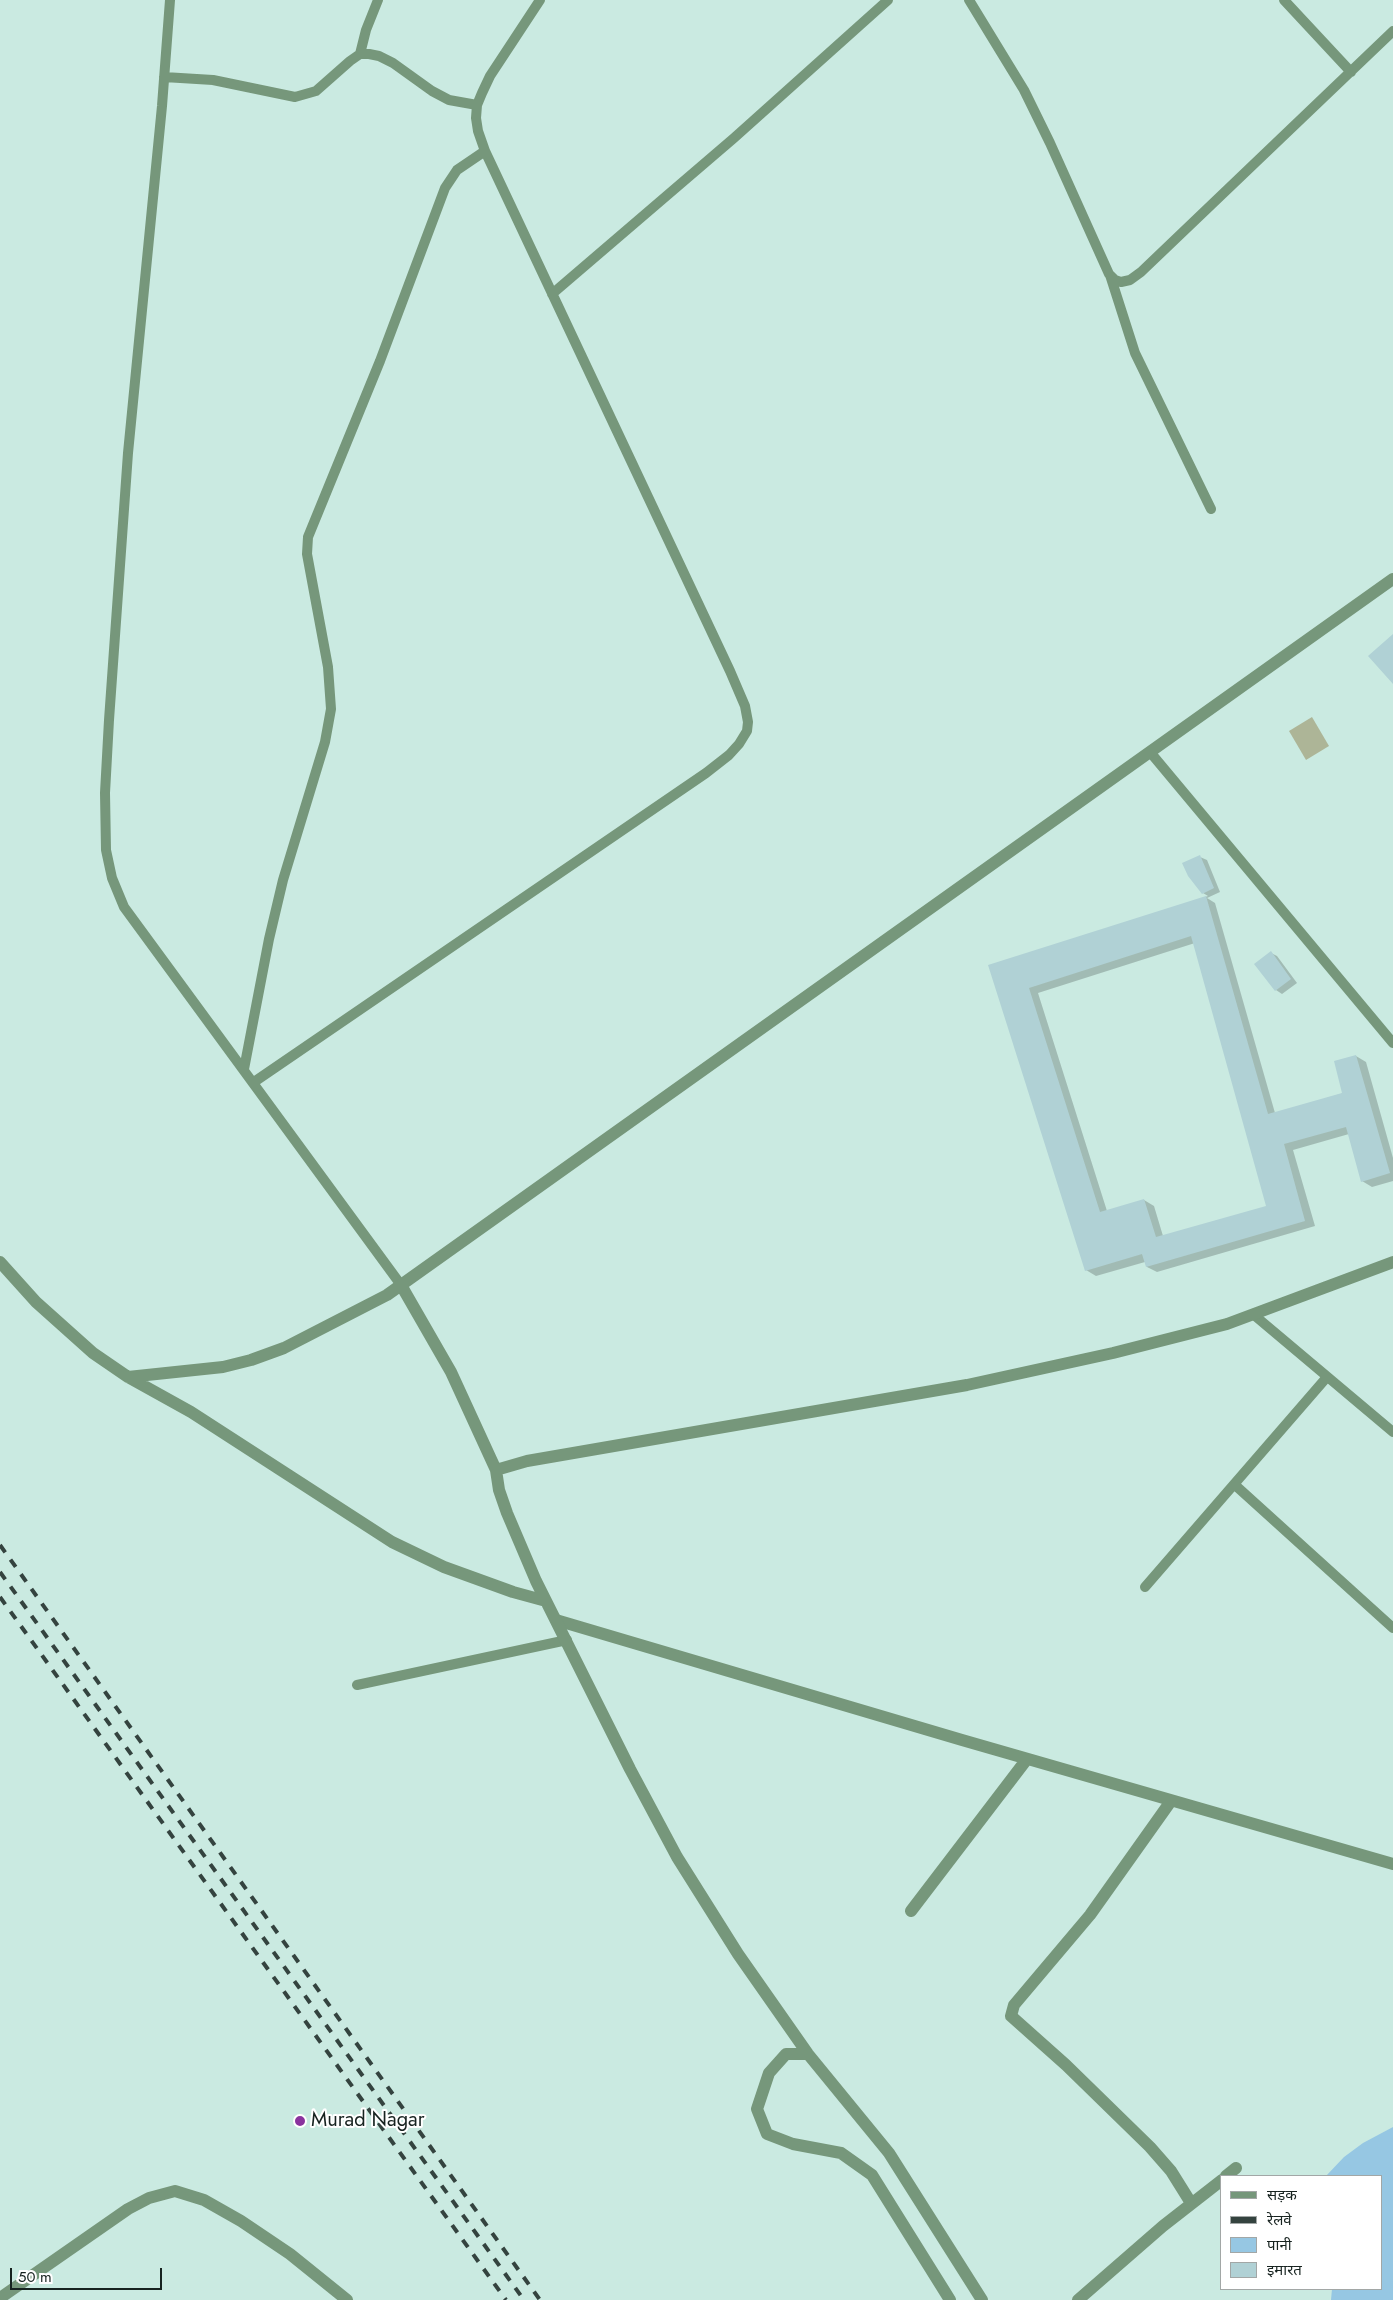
<!DOCTYPE html>
<meta charset="utf-8">
<style>
body{margin:0}
#map{position:relative;width:1393px;height:2300px;overflow:hidden;background:#caeae1;font-family:Jost,"Noto Sans Devanagari",sans-serif}
canvas{display:block}
.legend{position:absolute;left:1220px;top:2175px;width:162px;height:115px;box-sizing:border-box;background:#fff;border:1px solid #a2a7a6;margin:0;padding:6px 9px;list-style:none;font-size:15px;color:#172320}
.legend li{display:flex;align-items:center;gap:10px;height:25px}
.legend b{width:25px;border:1px solid #a2a7a6}
.scale{position:absolute;left:10px;top:2268px;width:152px;height:22px;box-sizing:border-box;border:2px solid #172320;border-top:0;padding-left:6px;font-size:15px;line-height:18px;white-space:nowrap;color:#172320;-webkit-text-stroke:4px #fff;paint-order:stroke}
</style>
<div id="map">
<canvas width="1393" height="2300"></canvas>
<ul class="legend">
<li><b style="height:6px;background:#76977b"></b>सड़क</li>
<li><b style="height:6px;background:#34433f"></b>रेलवे</li>
<li><b style="height:14px;background:#96c7e3"></b>पानी</li>
<li><b style="height:14px;background:#b0d1d5"></b>इमारत</li>
</ul>
<div class="scale">50 m</div>
</div>
<script>
const c = document.querySelector('canvas').getContext('2d');
c.lineJoin = 'round';
function fillPath(path, color) { c.fillStyle = color; c.fill(path, 'evenodd'); }
const toPath = rows => new Path2D(rows.map(r => 'M' + r).join(''));
function stroke(path, color, width, dash) { c.strokeStyle = color; c.lineWidth = width; c.lineCap = dash ? 'butt' : 'round'; c.setLineDash(dash || []); c.stroke(path); }
function label(font, color, halo, rows, align = 'center') {
  c.font = font + ' Jost,sans-serif'; c.lineWidth = 4; c.setLineDash([]); c.textBaseline = 'middle'; c.strokeStyle = halo; c.fillStyle = color; for (const [text, x, y, turn = 0] of rows) {
    c.save(); c.translate(x, y); c.rotate((+turn || 0) * Math.PI / 180); c.textAlign = isNaN(turn) ? turn : align; if (halo) c.strokeText(text, 0, 0); c.fillText(text, 0, 0); c.restore();
  }
}
fillPath(toPath([
 [1312,717,1329,746,1306,760,1289,731]
]), '#adb597');
fillPath(toPath([
 [1393,2127,1393,2300,1331,2300,1332,2289,1382,2289,1382,2176,1326,2176,1344,2157,1363,2143]
]), '#96c7e3');
fillPath(toPath([
 [1200,857,1207,860,1220,892,1207,898,1215,903,1275,1113,1344,1093,1356,1056,1366,1062,1393,1158,1393,1181,1372,1187,1362,1181,1349,1134,1293,1150,1315,1226,1157,1272,1147,1267,1145,1262,1096,1276,1086,1270,990,966,1208,896,1203,893],
 [1195,943,1268,1207,1163,1236,1154,1206,1144,1200,1107,1211,1038,993],
 [1271,953,1277,956,1297,983,1282,994,1276,990]
]), '#0003');
fillPath(toPath([
 [1393,634,1393,684,1368,656],
 [1200,855,1214,888,1202,894,1188,876,1182,863],
 [1206,896,1268,1114,1342,1093,1334,1061,1356,1055,1390,1173,1361,1182,1346,1127,1284,1144,1305,1221,1146,1267,1142,1254,1085,1271,988,965],
 [1191,936,1266,1206,1156,1237,1144,1199,1100,1212,1029,988],
 [1271,951,1291,979,1275,991,1254,964]
]), '#b0d1d5');
stroke(toPath([
 [170,0,162,106,128,453,109,720,105,793,106,850,112,878,124,907,401,1285],
 [969,0,1024,90,1050,143,1109,274,1115,280,1121,282,1130,280,1141,272,1393,31],
 [1284,0,1351,72],
 [360,54,366,30,378,0],
 [164,77,213,80,295,97,316,91,350,61,360,54,369,54,379,56,393,63,432,91,449,100,477,105],
 [1110,275,1135,353,1211,509],
 [552,294,734,138,888,0],
 [1150,752,1393,1043],
 [244,1069,269,939,283,880,325,742,331,709,328,667,307,554,308,537,380,361,445,188,457,170,485,151],
 [254,1082,706,773,729,755,739,744,747,731,748,722,745,706,730,671,485,151,478,131,476,118,477,105,482,93,490,76,540,0],
 [1254,1315,1393,1432],
 [1235,1485,1393,1628],
 [1145,1587,1327,1377],
 [357,1685,567,1640]
]), '#76977b', 10);
stroke(toPath([
 [556,1620,962,1740,1393,1864],
 [1171,1801,1090,1915,1014,2005,1011,2016,1066,2065,1150,2147,1171,2171,1191,2203],
 [911,1911,1027,1759],
 [1226,2176,1236,2168],
 [0,2298,128,2209,149,2198,175,2191,204,2200,241,2221,290,2254,347,2300],
 [1078,2300,1163,2226,1222,2180]
]), '#76977b', 12);
stroke(toPath([
 [0,1262,36,1302,93,1353,128,1377,191,1412,392,1542,444,1567,513,1592,546,1601],
 [401,1285,451,1372,496,1470],
 [128,1377,223,1367,251,1360,284,1348,387,1295,1393,579],
 [808,2054,786,2054,769,2073,757,2109,767,2134,793,2144,841,2153,872,2175,950,2300],
 [982,2300,889,2153,808,2054,738,1954,677,1857,630,1769,536,1581,507,1513,499,1490,496,1470,527,1461,967,1385,1113,1353,1227,1324,1393,1262]
]), '#76977b', 12);
stroke(toPath([
 [0,1545,540,2300],
 [0,1572,524,2300],
 [0,1597,506,2300]
]), '#34433f', 4, [9, 9]);
for (const [x, y, r, color] of [
 [300,2121,6,"#8a329e"]
]) { const dot = new Path2D(); dot.arc(x, y, r, 0, 2 * Math.PI); c.fillStyle = color; c.fill(dot); stroke(dot, '#fff', 2); }
label('20px', '#172320', '#fff', [
 ["Murad Nagar",311,2121]
], 'left');
</script>
